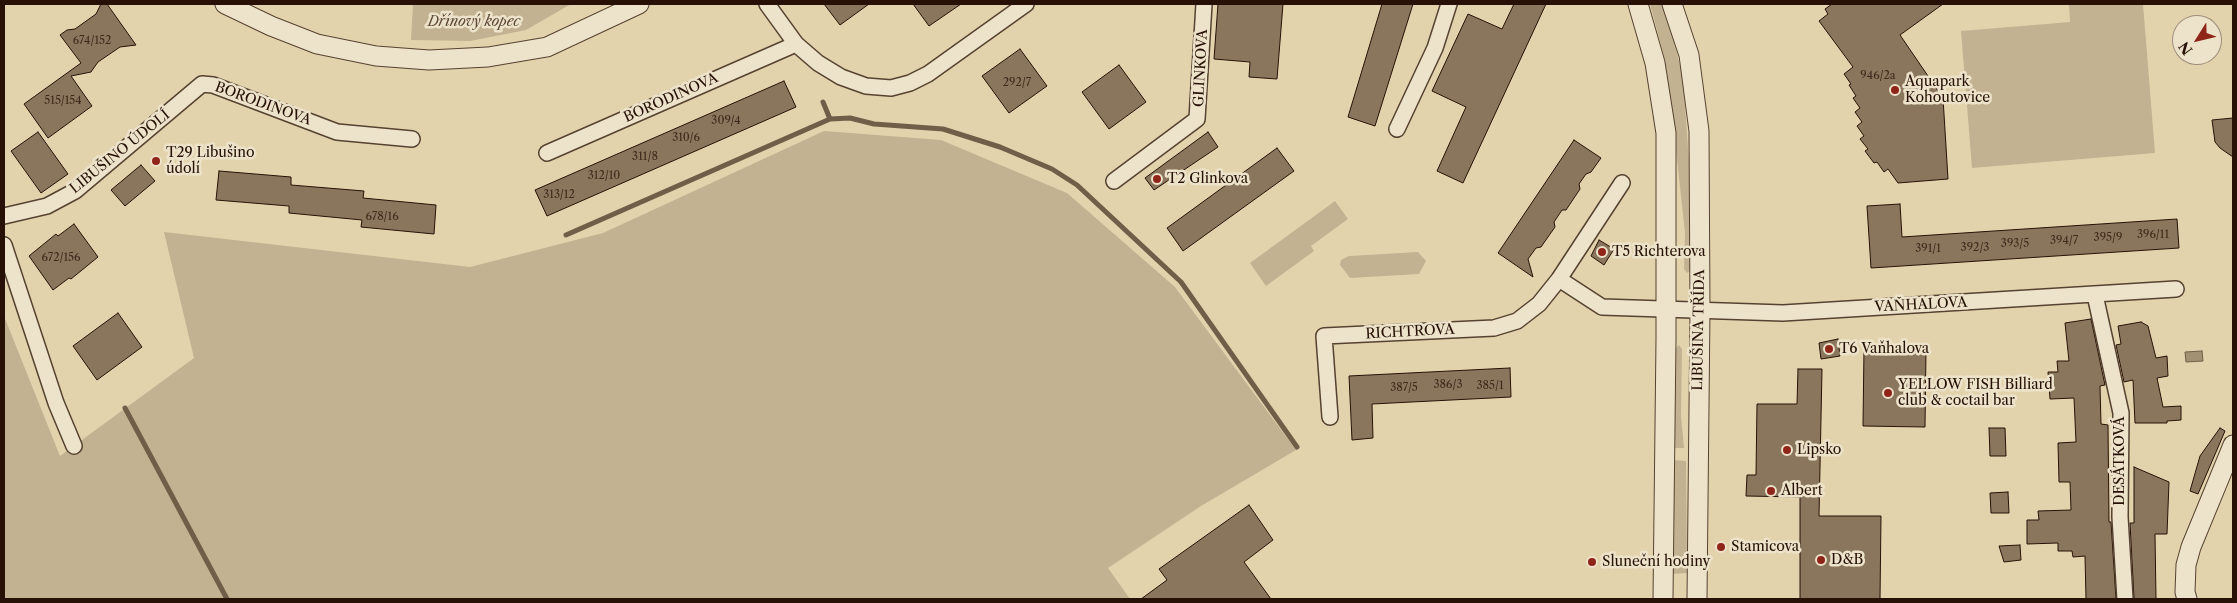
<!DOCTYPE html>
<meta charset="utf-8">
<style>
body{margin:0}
#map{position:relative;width:2237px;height:603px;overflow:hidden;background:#e3d3ad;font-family:"Libre Caslon Text",serif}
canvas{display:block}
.frame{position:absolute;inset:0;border:5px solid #271106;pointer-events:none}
.north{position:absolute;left:2172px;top:15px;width:50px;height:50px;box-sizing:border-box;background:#ede2ca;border:1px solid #9e8e7c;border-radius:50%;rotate:234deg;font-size:14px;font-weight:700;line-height:20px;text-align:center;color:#271106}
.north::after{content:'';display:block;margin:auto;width:18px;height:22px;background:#8f2418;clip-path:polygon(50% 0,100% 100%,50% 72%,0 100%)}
</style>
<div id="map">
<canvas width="2237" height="603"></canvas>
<div class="frame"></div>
<div class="north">N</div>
</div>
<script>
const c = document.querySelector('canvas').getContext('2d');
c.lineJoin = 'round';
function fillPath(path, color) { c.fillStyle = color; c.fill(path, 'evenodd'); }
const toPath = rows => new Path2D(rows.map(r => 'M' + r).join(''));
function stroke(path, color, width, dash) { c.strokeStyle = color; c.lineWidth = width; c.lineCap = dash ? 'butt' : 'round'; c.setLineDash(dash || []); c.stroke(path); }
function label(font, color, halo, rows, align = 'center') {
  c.font = font + ' "Libre Caslon Text",serif'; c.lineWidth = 5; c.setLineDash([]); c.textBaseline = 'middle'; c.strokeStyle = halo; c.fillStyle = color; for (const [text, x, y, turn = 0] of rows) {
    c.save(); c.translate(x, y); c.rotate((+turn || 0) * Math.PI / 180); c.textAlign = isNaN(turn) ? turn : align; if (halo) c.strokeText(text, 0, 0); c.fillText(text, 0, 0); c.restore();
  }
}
fillPath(toPath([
 [413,4,571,4,526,30,470,41,411,40],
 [1650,4,1662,4,1670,27,1683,77,1691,191,1691,270,1687,273,1684,269,1685,233,1670,95,1665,60],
 [2069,4,2143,4,2155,153,1972,168,1961,31,2070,22],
 [824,131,941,140,1067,193,1175,287,1296,450,1201,506,1108,568,1130,599,4,599,4,316,60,456,194,358,164,232,470,267,603,233],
 [1335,201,1348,219,1311,246,1314,251,1266,286,1250,263],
 [1418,252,1426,261,1419,274,1350,278,1340,265,1341,260,1349,256],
 [1679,345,1682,349,1681,416,1684,448,1674,448,1675,349],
 [1674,460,1686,461,1687,573,1672,574]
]), '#c3b291');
const water = toPath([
 [2202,351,2203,361,2186,362,2185,352,2202,351]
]);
fillPath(water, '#a39174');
stroke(water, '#715e48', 1);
stroke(toPath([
 [823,102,830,119,850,118,874,124,943,129,1000,147,1052,169,1077,185,1181,282,1297,447],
 [566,235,830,119],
 [125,408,227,599]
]), '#715e48', 5);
const building = toPath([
 [101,4,107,4,136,45,120,47,98,62,91,72,71,76,92,106,48,138,24,104,81,63,60,35,67,30,75,29,96,14,101,4],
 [824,4,869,4,840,25,824,4],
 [913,4,961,4,929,26,913,4],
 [1218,4,1283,4,1277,79,1249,77,1250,62,1214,59,1218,4],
 [1382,4,1413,4,1375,126,1348,117,1382,4],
 [1514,4,1546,4,1463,183,1437,171,1466,107,1432,91,1468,14,1502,29,1514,4],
 [1832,4,1943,4,1900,35,1943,98,1948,179,1898,183,1888,169,1884,172,1877,162,1874,163,1865,151,1868,149,1860,139,1864,136,1857,126,1862,122,1855,112,1860,108,1853,98,1856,96,1849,85,1851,84,1844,74,1853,67,1819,21,1828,14,1825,9,1832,4],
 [1020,49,1047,86,1009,113,982,76,1020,49],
 [1119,65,1146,102,1109,129,1082,92,1119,65],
 [784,81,796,107,547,216,535,190,784,81],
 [2233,118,2233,157,2220,148,2215,142,2212,120,2233,118],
 [38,132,68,174,41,193,11,151,38,132],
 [1208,132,1218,147,1154,190,1145,178,1208,132],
 [1574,140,1601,158,1591,172,1586,174,1579,184,1580,189,1566,210,1562,210,1554,222,1555,227,1541,247,1536,248,1528,259,1533,277,1498,253,1574,140],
 [1277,148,1294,171,1183,251,1167,228,1277,148],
 [141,165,155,181,125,206,111,190,141,165],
 [219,171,291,177,291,185,364,191,363,198,436,205,434,234,361,227,362,220,289,213,289,206,216,200,219,171],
 [1900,204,1902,237,2177,219,2179,248,1871,268,1867,206,1900,204],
 [74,224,98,257,71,279,69,278,53,290,29,256,56,234,58,236,74,224],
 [1599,240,1614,249,1604,265,1591,256,1599,240],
 [118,313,142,347,97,380,73,346,118,313],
 [2091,319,2105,385,2100,386,2101,424,2108,425,2109,522,2111,522,2116,599,2086,599,2085,556,2073,557,2072,551,2058,551,2058,543,2027,544,2027,520,2039,520,2038,511,2071,510,2070,482,2059,482,2058,443,2076,442,2074,398,2050,399,2048,372,2058,372,2057,361,2069,361,2065,323,2091,319],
 [2141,322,2148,326,2156,358,2167,356,2168,376,2157,378,2163,407,2181,406,2181,420,2167,421,2167,423,2135,423,2133,380,2124,382,2116,345,2121,344,2118,326,2141,322],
 [1838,339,1840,356,1821,359,1819,343,1838,339],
 [1864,348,1926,349,1925,427,1863,426,1864,348],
 [1510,368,1511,397,1372,404,1373,438,1352,440,1349,376,1510,368],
 [1798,369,1822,369,1819,516,1881,516,1880,599,1800,599,1800,497,1746,496,1747,475,1756,475,1757,404,1797,404,1798,369],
 [1989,428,2005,428,2006,456,1990,456,1989,428],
 [2220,428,2225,431,2198,494,2190,491,2200,456,2220,428],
 [2134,467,2169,482,2167,534,2155,534,2156,599,2134,599,2130,523,2134,523,2134,467],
 [2008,492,2009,513,1991,513,1990,493,2008,492],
 [1249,505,1273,540,1244,562,1271,599,1141,599,1167,580,1159,569,1249,505],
 [2020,545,2021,560,2004,562,1999,546,2020,545]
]);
fillPath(building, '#89765d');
stroke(building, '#271106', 1);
const minor = toPath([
 [767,4,796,44,818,63,841,77,866,86,891,88,910,83,928,74,1026,4],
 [1397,129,1435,48,1449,4],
 [547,153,796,44],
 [1114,181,1197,119,1204,4],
 [4,216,47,206,75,191,202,84,213,85,337,132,412,139],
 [4,245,56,403,74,446],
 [1559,279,1602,307,1783,313,2176,289],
 [2095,295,2121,413,2120,517,2125,599],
 [1330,417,1324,336,1494,328,1517,321,1539,304,1559,279,1622,183]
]);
const tertiary = toPath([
 [225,4,271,26,317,44,376,56,429,60,488,57,547,47,639,4],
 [1638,4,1655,63,1666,133,1666,339,1663,599],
 [1672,4,1689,55,1699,131,1700,310,1697,599],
 [2187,599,2185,592,2186,565,2191,547,2233,445]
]);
stroke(minor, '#564230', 18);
stroke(tertiary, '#564230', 21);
stroke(minor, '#ede2ca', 15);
stroke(tertiary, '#ede2ca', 19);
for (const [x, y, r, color] of [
 [1895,90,5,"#8f2418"],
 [156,161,5,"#8f2418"],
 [1157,179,5,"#8f2418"],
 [1602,252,5,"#8f2418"],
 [1829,349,5,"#8f2418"],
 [1888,393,5,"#8f2418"],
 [1787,450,5,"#8f2418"],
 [1771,491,5,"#8f2418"],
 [1721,547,5,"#8f2418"],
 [1821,560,5,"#8f2418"],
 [1592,562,5,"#8f2418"]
]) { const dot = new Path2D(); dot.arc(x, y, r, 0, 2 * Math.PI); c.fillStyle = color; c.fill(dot); stroke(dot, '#ede2ca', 2); }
label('11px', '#402a1c', null, [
 ["674/152",92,41],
 ["946/2a",1878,76],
 ["292/7",1017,83],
 ["515/154",63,101],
 ["309/4",726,121],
 ["310/6",686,138],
 ["311/8",645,157],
 ["312/10",604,176],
 ["313/12",559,195],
 ["678/16",382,217],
 ["396/11",2153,235],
 ["395/9",2108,238],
 ["394/7",2064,241],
 ["393/5",2015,244],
 ["392/3",1975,248],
 ["391/1",1928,249],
 ["672/156",61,258],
 ["386/3",1448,385],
 ["385/1",1490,386],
 ["387/5",1404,388]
]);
label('italic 14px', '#5e4937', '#ede2ca', [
 ["Dřínový kopec",474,22]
]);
label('14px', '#271106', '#ede2ca', [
 ["GLINKOVA",1201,68,-87],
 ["BORODINOVA",671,98,-24],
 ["BORODINOVA",263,104,20],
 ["LIBUŠINO ÚDOLÍ",120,152,-39],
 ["VAŇHALOVA",1921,305,-3],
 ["LIBUŠINA TŘÍDA",1699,330,-89],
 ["RICHTROVA",1410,332,-3],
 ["DESÁTKOVÁ",2120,461,-90]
]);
label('14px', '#271106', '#ede2ca', [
 ["Aquapark",1905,82],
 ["Kohoutovice",1905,98],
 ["T29 Libušino",166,153],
 ["údolí",166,169],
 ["T2 Glinkova",1167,179],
 ["T5 Richterova",1612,252],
 ["T6 Vaňhalova",1839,349],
 ["YELLOW FISH Billiard",1898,385],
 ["club & coctail bar",1898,401],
 ["Lipsko",1797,450],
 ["Albert",1781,491],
 ["Stamicova",1731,547],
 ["D&B",1831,560],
 ["Sluneční hodiny",1602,562]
], 'left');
</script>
